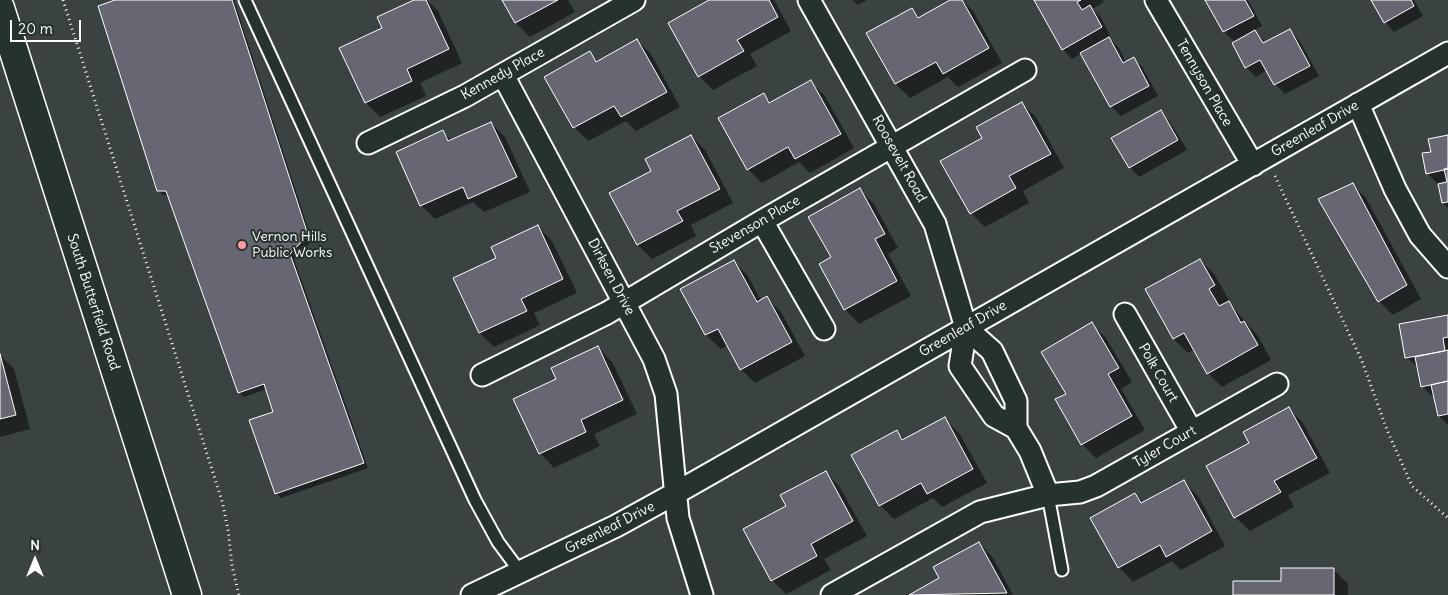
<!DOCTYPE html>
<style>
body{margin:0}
#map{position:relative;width:1448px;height:595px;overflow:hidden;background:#3a4242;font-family:Delius,sans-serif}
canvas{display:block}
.north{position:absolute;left:10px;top:535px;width:50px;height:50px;-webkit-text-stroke:4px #26332d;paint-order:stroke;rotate:0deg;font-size:14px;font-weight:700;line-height:20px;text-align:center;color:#fff}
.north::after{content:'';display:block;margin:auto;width:18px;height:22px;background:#fff;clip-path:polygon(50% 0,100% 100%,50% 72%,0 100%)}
.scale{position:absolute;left:10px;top:20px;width:71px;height:22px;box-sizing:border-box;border:2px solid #fff;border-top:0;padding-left:6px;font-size:15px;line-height:18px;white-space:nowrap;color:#fff;-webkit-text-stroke:4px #26332d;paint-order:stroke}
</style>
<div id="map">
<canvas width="1448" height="595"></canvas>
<div class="north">N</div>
<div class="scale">20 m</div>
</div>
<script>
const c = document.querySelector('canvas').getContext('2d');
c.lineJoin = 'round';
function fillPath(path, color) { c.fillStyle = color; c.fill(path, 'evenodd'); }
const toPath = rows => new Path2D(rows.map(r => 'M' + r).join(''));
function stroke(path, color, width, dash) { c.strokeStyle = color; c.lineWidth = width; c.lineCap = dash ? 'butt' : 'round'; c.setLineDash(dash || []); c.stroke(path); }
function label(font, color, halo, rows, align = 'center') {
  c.font = font + ' Delius,sans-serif'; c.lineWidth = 4; c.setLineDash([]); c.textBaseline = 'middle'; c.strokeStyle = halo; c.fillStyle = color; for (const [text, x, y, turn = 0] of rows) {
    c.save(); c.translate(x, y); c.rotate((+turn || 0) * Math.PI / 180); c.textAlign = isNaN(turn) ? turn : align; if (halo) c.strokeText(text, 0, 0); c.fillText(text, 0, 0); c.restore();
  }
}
fillPath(toPath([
 [119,0,234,0,312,241,294,259,368,468,281,498,276,493,275,413,267,389,244,397,239,392,169,195,163,195,158,190],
 [417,0,427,0,438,11,462,63,420,83,426,96,380,117,366,103,384,29],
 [504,0,568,0,575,12,530,37,516,23],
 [711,0,774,0,791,31,750,54,757,66,713,90,699,76],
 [853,0,867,0,858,5],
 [953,0,962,0,973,11,1002,63,958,87,948,77,910,98,896,84,868,33,912,9,920,18],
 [1035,0,1102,0,1104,2,1092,9,1100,16,1111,37,1109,38,1119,48,1126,63,1134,59,1143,68,1158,96,1121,116,1111,106,1082,53,1072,59,1063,49],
 [1207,0,1248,0,1262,26,1254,30,1266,43,1289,30,1299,40,1319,76,1285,94,1275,84,1267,70,1256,77,1246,67,1235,42,1224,32],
 [1372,0,1414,0,1423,16,1394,32,1385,22],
 [637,40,651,54,680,107,636,131,626,121,588,141,574,127,589,53,598,62],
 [811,82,825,96,854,148,810,173,799,162,762,183,748,169,763,94,772,103],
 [1021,103,1036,117,1064,168,1023,191,1029,203,985,227,971,213,984,138],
 [1161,112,1170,122,1187,150,1139,177,1130,167],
 [491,123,505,137,530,192,484,212,473,202,435,219,421,205,443,132,452,141],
 [691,136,705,150,733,203,691,225,696,236,652,259,638,245,653,172],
 [1448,136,1448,183,1448,180,1437,183,1427,173,1432,153],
 [1448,183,1448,208,1443,203],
 [1352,184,1366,198,1421,299,1393,315,1379,301],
 [860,190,874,204,898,248,888,254,911,296,859,324,845,309,832,258],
 [538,227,552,241,577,293,534,313,540,325,494,347,480,333,455,279,498,259],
 [1200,260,1214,274,1229,300,1227,301,1258,336,1271,360,1222,387,1208,373,1195,349,1188,353,1174,339],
 [734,261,748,276,761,301,767,298,781,312,805,356,755,383,741,369,728,345,721,349,706,335,682,290],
 [1448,317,1448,425,1439,416,1435,396,1432,396,1422,386,1418,367,1407,358],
 [1092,324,1106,338,1132,382,1121,389,1145,430,1096,458,1082,444,1068,394],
 [598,348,612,362,637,414,594,434,600,446,554,468,540,453,558,380],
 [0,355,14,369,30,429,0,437],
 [1289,409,1303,423,1330,473,1288,495,1294,507,1250,531,1235,517,1250,443],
 [945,419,959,433,987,483,942,507,933,498,894,519,880,505,896,431,905,440],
 [825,472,839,486,867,536,824,559,831,570,786,594,772,580,787,507],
 [1184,482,1198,496,1225,546,1181,570,1172,561,1133,582,1119,567,1135,494,1144,503],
 [979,543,993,558,1013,595,912,595,941,579],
 [1334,570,1348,584,1348,595,1235,595]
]), '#0007');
const building = toPath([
 [115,0,232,0,308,235,290,254,364,463,275,494,249,420,273,412,264,384,238,393,166,191,157,191,98,6,115,0],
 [414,0,426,0,449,49,407,69,412,81,365,103,339,48,382,28,377,17,414,0],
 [502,0,558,0,515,23,502,0],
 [769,0,778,17,737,40,744,51,698,77,668,23,709,0,769,0],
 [950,0,962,0,989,48,943,74,936,62,895,84,866,33,912,8,918,18,950,0],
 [1034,0,1081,0,1077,2,1082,10,1090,5,1102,27,1062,50,1034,0],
 [1205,0,1245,0,1254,16,1223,32,1205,0],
 [1371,0,1411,0,1414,6,1384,23,1371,0],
 [1290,29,1310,66,1274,85,1260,60,1245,68,1232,43,1255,30,1263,43,1290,29],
 [1109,37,1123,63,1134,57,1149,86,1110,107,1080,53,1109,37],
 [637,39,667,92,621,117,614,106,573,128,544,77,590,51,596,62,637,39],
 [811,80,841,134,795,159,788,147,747,170,718,118,764,93,769,103,811,80],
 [1022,102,1051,154,1009,176,1016,188,970,214,940,161,982,138,976,127,1022,102],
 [1161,110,1178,140,1129,168,1111,138,1161,110],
 [491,122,517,177,468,199,463,187,420,206,396,152,443,130,448,141,491,122],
 [691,135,720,189,677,211,683,221,637,245,609,193,651,171,645,159,691,135],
 [1448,135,1448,169,1426,174,1422,153,1431,152,1428,139,1448,135],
 [1448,168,1448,202,1442,203,1438,184,1447,182,1444,169,1448,168],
 [1353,183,1407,285,1378,302,1318,199,1353,183],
 [860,188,885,234,875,239,897,281,844,310,819,264,831,257,808,217,860,188],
 [538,225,563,279,521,299,527,311,479,333,453,278,496,258,491,247,538,225],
 [1200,259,1215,285,1209,289,1219,306,1229,301,1241,323,1244,321,1258,345,1207,374,1184,333,1173,339,1145,289,1200,259],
 [734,260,757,302,767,296,792,342,740,370,718,329,705,335,680,289,734,260],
 [1448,315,1448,337,1443,338,1445,351,1405,358,1399,324,1448,315],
 [1092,322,1119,368,1108,374,1132,416,1081,445,1055,399,1066,394,1041,352,1092,322],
 [598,346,623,400,581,420,586,432,539,454,513,399,556,379,551,368,598,346],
 [1448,350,1448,381,1421,387,1415,357,1448,350],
 [0,354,16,415,0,419,0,354],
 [1448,381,1448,414,1438,416,1431,385,1448,381],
 [1289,407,1317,458,1274,481,1281,492,1234,518,1206,466,1249,443,1243,432,1289,407],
 [945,417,973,469,927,494,921,483,879,506,851,455,897,430,902,440,945,417],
 [826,471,853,521,811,544,817,556,771,581,743,529,786,506,780,495,826,471],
 [1184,480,1212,531,1166,557,1160,545,1118,568,1090,518,1135,493,1141,503,1184,480],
 [979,542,1007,593,909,595,939,578,933,567,979,542],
 [1281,568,1334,568,1334,595,1233,595,1233,581,1281,581,1281,568]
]);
fillPath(building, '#676673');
stroke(building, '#fff', 1);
const service = toPath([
 [245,0,475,500,498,542,521,573],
 [1048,495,1062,570]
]);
const minor = toPath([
 [809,0,935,224,966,328,960,366,994,416,1016,428,1030,451,1048,495],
 [1156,0,1253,165],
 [503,75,654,359,666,394,678,518,702,595],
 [1358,104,1395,189,1420,235,1448,267],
 [368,143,465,96,634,0],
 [762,221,824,329],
 [1125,314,1192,432],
 [966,328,992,351,1016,401,1016,428],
 [482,375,607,313,762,221,1025,70],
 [472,595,616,526,676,493,1448,53],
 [832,595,980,512,1048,495,1080,492,1096,486,1277,384]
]);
const secondary = toPath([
 [0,8,187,595]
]);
stroke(service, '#fff', 15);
stroke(minor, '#fff', 25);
stroke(secondary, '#fff', 31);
stroke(toPath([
 [63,0,222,501,228,529,232,566,239,595],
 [1275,176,1362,361,1387,430,1412,486,1448,518]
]), '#fff', 3, [1, 4]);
stroke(service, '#26332d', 11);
stroke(minor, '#26332d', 21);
stroke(secondary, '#26332d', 28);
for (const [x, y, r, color] of [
 [242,245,5,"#ff9aa2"]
]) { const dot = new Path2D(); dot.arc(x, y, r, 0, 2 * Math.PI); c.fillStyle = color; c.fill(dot); stroke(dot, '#26332d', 2); }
label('14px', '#fff', '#26332d', [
 ["Kennedy Place",503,74,-29],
 ["Tennyson Place",1204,83,60],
 ["Greenleaf Drive",1315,129,-30],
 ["Roosevelt Road",899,159,61],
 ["Stevenson Place",755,225,-30],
 ["Dirksen Drive",611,277,62],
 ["South Butterfield Road",93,302,72],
 ["Greenleaf Drive",963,329,-30],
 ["Polk Court",1158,373,60],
 ["Tyler Court",1165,447,-30],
 ["Greenleaf Drive",610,528,-27]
]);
label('14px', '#fff', '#26332d', [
 ["Vernon Hills",252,237],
 ["Public Works",252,253]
], 'left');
</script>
